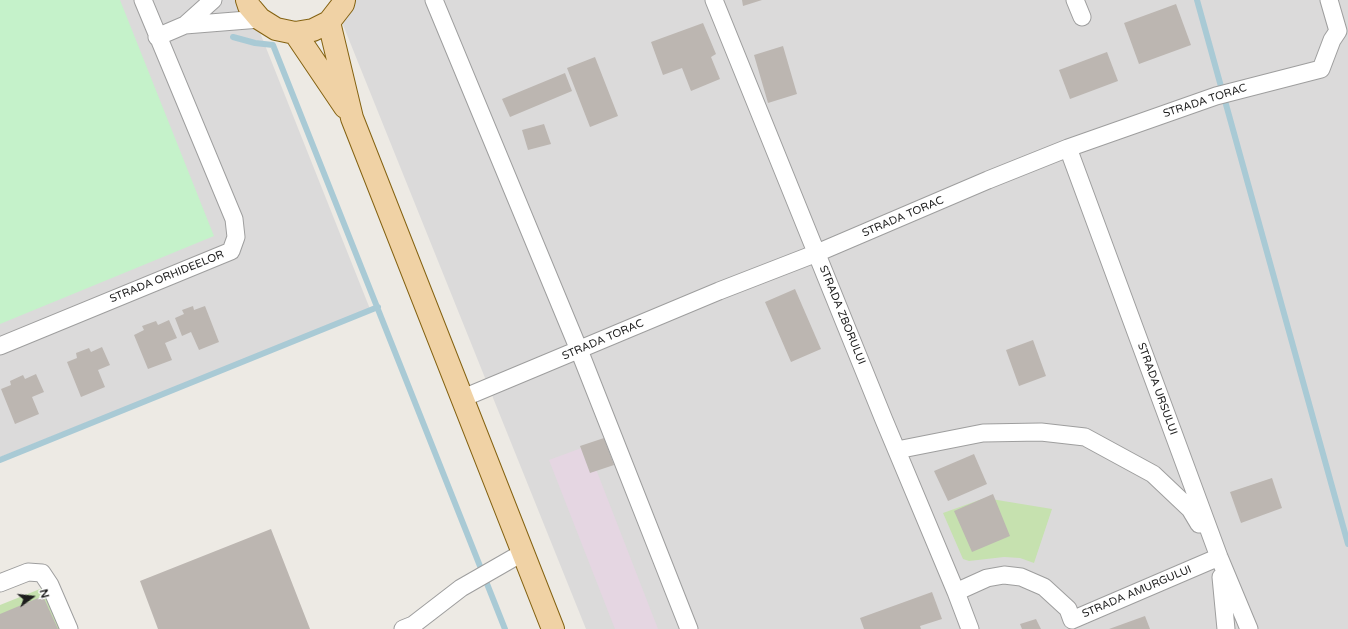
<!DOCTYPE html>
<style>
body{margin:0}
#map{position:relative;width:1348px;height:629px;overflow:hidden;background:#edeae4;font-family:"Varela Round",sans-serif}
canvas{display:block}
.north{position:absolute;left:12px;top:577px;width:40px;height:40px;-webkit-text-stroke:3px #fff;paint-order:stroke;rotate:75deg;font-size:11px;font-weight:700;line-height:16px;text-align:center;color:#1d1d1d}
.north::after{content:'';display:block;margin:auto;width:14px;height:18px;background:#1d1d1d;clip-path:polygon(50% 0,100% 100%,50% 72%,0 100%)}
</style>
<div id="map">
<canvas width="1348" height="629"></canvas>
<div class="north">N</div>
</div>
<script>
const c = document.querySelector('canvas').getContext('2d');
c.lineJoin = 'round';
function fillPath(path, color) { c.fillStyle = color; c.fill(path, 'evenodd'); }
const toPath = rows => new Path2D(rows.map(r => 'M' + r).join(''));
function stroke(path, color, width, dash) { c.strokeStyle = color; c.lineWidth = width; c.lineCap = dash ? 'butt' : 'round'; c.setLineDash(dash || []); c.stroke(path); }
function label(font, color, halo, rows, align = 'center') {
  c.font = font + ' "Varela Round",sans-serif'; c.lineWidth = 4; c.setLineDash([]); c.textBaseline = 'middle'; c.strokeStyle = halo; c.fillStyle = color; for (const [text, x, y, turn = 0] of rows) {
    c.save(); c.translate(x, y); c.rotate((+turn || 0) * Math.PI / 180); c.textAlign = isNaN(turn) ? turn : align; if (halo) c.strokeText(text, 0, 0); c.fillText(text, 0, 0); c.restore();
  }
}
fillPath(toPath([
 [0,0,247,0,370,309,0,457],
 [333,0,1348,0,1348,629,586,629]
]), '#dbdada');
fillPath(toPath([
 [587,446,658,629,615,629,549,460]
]), '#e5d6e2');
fillPath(toPath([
 [985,498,1052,509,1034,563,1020,558,1004,557,969,561,963,559,943,513],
 [45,587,63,629,0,629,0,605]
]), '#c6e1af');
fillPath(toPath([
 [0,0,120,0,214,236,0,324]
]), '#c5f2ca');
stroke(toPath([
 [1197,0,1348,544],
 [233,37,255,43,273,45,505,629],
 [0,460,378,307]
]), '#a9cad5', 6);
fillPath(toPath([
 [742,0,762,0,743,6],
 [1176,4,1191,45,1139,64,1124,23],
 [703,23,716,54,711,57,720,79,691,91,682,68,663,75,651,42],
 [783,46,797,94,768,103,754,55],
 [1107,52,1118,81,1070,99,1059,70],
 [595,57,618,116,590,127,567,68],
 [565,73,572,91,510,117,502,99],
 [544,124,551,144,528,150,522,130],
 [795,289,821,349,791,362,765,302],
 [193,306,194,310,205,306,219,342,199,350,191,332,182,336,175,318,184,314,182,310],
 [169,320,177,338,165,343,172,360,148,369,134,335,144,330,142,326,156,321,158,325],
 [1033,340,1046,376,1019,386,1006,350],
 [102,347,110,365,98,370,105,387,81,397,67,362,77,358,76,353,89,348,91,352],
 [36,374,44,392,32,397,39,414,15,424,1,389,11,385,10,381,23,375,25,379],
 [604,438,614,465,590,473,580,446],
 [974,454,987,484,948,501,934,471],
 [1272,478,1282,508,1241,523,1230,492],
 [993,494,1010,536,972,552,954,511],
 [271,529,310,629,158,629,140,581],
 [932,592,942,619,920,626,921,629,864,629,860,618],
 [43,596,58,629,0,629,0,614],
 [1145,616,1150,629,1109,629],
 [1036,619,1041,629,1022,629,1020,624]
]), '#bcb6b1');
const street = toPath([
 [434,0,579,350,689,629],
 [714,0,884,420,956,592,970,629],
 [1075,0,1082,17],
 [185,25,213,0],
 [157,37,185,25,260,19],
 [1068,148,1219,557,1249,629],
 [0,346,231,251,236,237,234,219,143,0],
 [463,398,719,291,817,253,988,180,1068,148,1216,96,1321,69,1332,40,1338,31,1329,0],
 [897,450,983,433,1041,432,1085,437,1153,474,1190,509,1199,524],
 [1221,577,1226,629],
 [0,583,28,572,42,573,50,585,69,629],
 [956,592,987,578,1004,575,1021,577,1044,587,1068,609,1072,620,1219,557],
 [403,629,413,625,461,588,522,553]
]);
const primary = toPath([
 [247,0,249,6,260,19,276,29,295,33,313,30,329,22,343,4,344,0],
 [329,22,352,118,553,629],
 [295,33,345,107]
]);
stroke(street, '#9e9e9e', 19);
stroke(primary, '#846211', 24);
stroke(street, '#fff', 17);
stroke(primary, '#f0d2a5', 22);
label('11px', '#1d1d1d', '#fff', [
 ["STRADA TORAC",1205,101,-18],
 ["STRADA TORAC",903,217,-23],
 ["STRADA ORHIDEELOR",167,277,-22],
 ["STRADA ZBORULUI",842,315,68],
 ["STRADA TORAC",603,340,-23],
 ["STRADA URSULUI",1157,389,70],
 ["STRADA AMURGULUI",1137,592,-23]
]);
</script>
